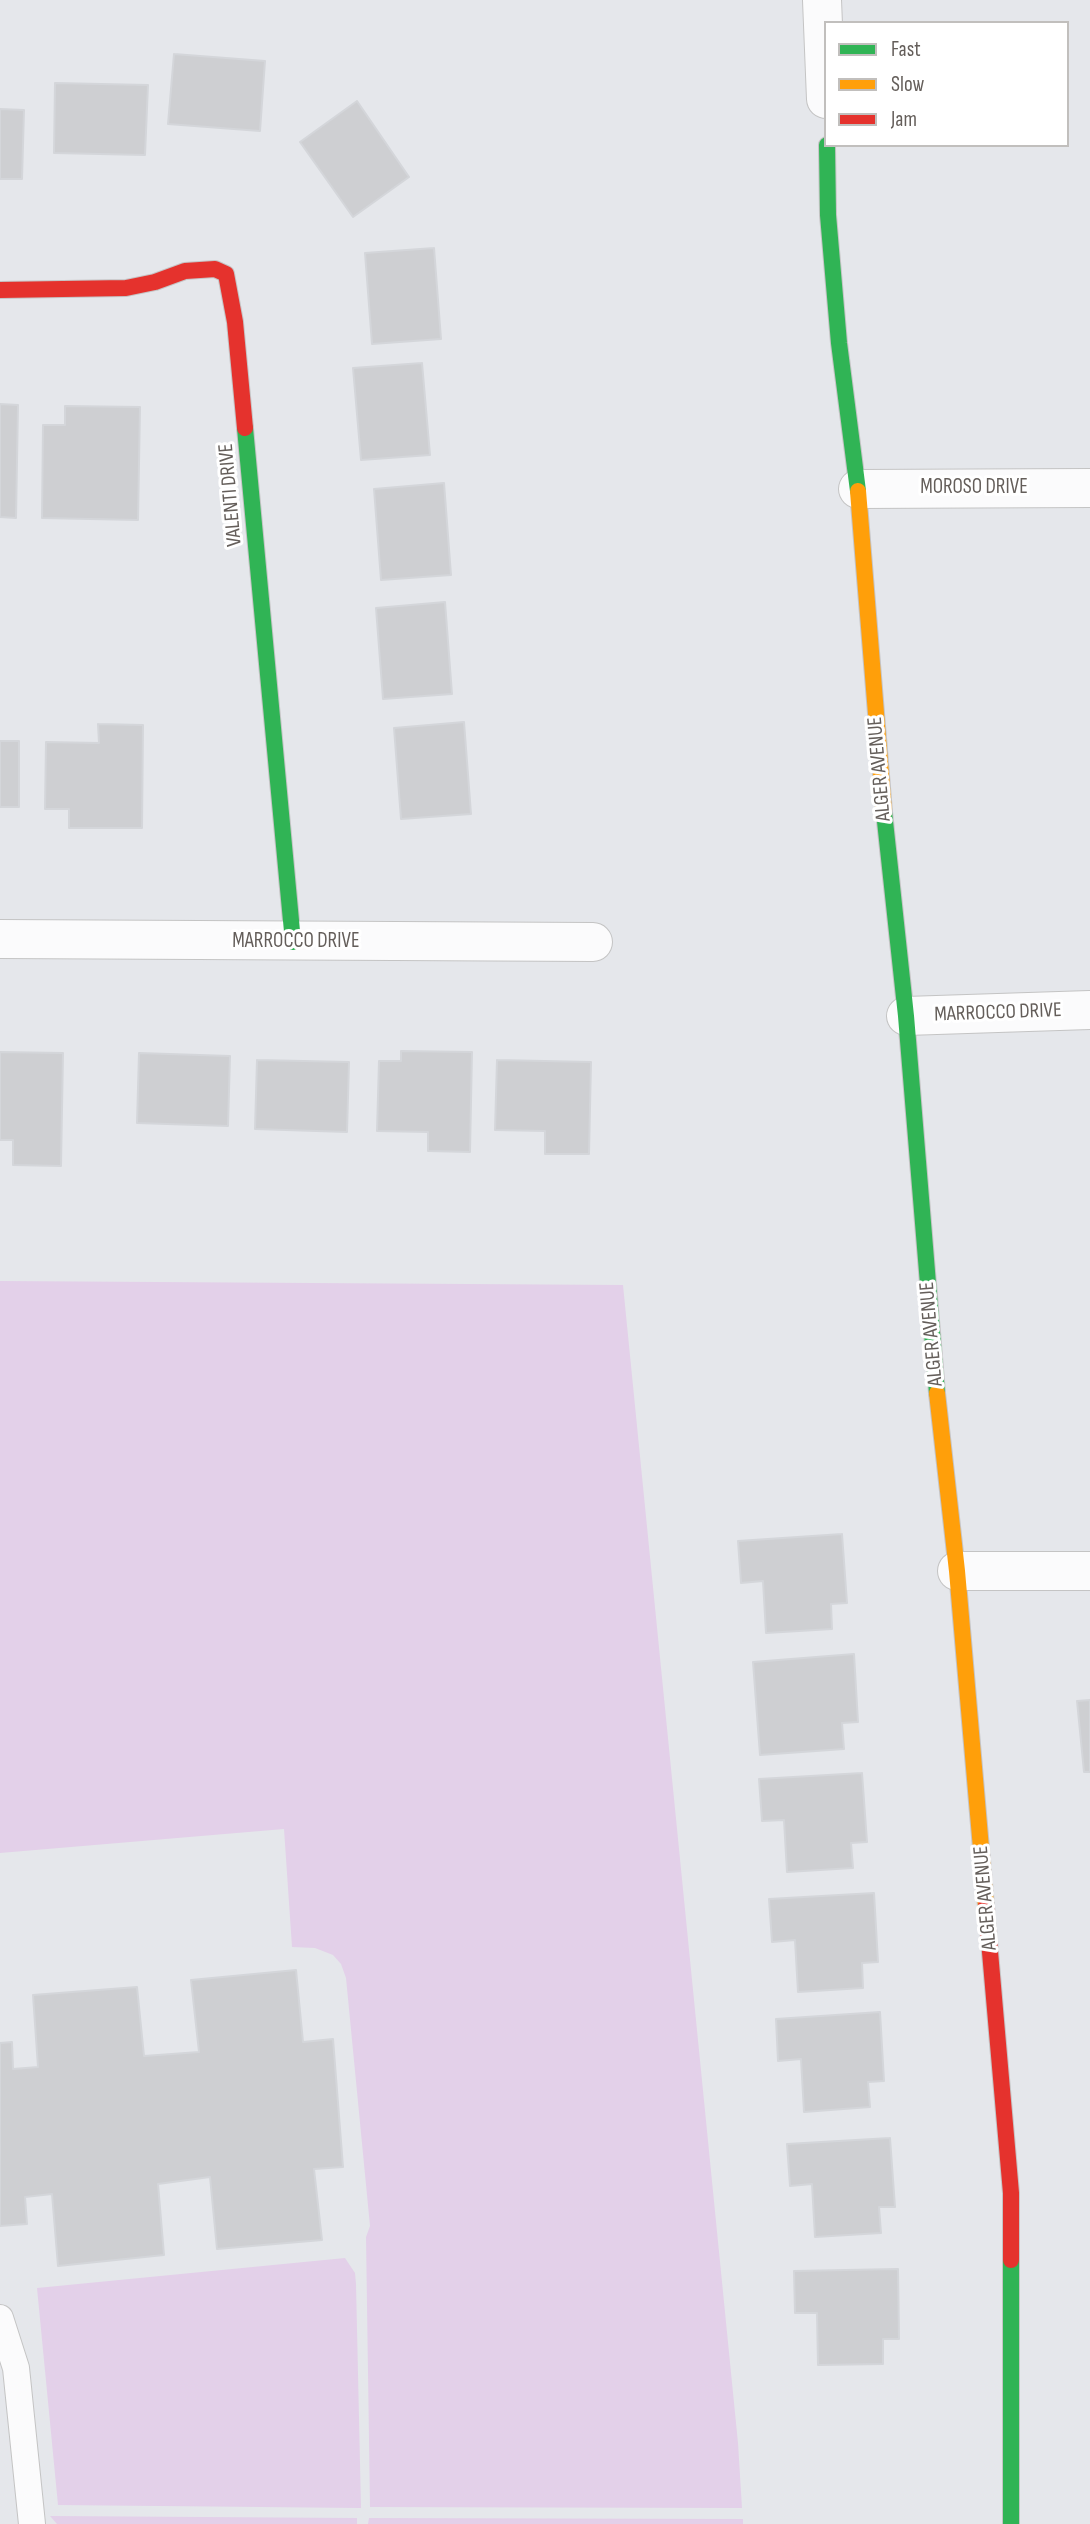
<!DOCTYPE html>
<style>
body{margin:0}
#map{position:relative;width:1090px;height:2524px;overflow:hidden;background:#e5e7eb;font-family:"Sofia Sans Condensed",sans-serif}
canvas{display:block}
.legend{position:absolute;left:824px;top:21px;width:245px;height:126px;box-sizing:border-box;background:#fff;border:2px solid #c1bfbd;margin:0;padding:9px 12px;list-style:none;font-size:21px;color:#645e5a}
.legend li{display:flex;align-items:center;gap:14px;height:35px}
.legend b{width:35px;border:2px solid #c1bfbd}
</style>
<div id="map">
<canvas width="1090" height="2524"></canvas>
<ul class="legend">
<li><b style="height:9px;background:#30b455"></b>Fast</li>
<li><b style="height:9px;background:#ff9f0a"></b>Slow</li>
<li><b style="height:9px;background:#e5322d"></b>Jam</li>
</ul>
</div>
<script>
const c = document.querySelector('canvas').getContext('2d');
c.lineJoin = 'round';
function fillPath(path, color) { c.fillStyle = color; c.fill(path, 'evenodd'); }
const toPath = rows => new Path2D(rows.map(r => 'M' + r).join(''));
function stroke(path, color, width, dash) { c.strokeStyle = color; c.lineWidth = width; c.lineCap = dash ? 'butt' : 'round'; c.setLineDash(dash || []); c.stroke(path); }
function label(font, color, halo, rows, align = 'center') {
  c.font = font + ' "Sofia Sans Condensed",sans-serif'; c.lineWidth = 6; c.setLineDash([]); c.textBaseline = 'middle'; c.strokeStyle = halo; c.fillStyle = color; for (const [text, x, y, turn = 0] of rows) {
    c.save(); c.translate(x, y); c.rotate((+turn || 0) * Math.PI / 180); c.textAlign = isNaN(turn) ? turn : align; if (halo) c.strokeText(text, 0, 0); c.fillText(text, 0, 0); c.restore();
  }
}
fillPath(toPath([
 [0,1281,623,1285,738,2443,742,2508,370,2507,366,2237,370,2226,346,1978,341,1964,333,1955,315,1948,292,1947,284,1829,0,1853],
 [345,2258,355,2273,356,2284,361,2508,58,2505,37,2288],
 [50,2516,357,2518,357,2524,57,2524],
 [369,2518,743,2519,743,2524,368,2524]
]), '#e3d0e9');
const building = toPath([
 [174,54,265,61,260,131,168,124,174,54],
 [55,83,148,85,145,155,54,153,55,83],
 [357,101,409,177,353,217,300,142,357,101],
 [0,109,24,110,22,179,0,179,0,109],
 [434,248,441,339,372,344,365,253,434,248],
 [422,363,430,455,361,460,353,368,422,363],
 [0,404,18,405,16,518,0,517,0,404],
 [65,406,140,407,138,520,42,518,43,425,65,425,65,406],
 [444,483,451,575,381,580,374,489,444,483],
 [445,602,452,694,383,699,376,608,445,602],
 [464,722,471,814,401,819,394,728,464,722],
 [98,724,143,725,142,828,69,828,69,809,45,809,46,742,99,743,98,724],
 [0,741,19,741,19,807,0,807,0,741],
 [401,1051,472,1052,470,1152,428,1151,428,1132,377,1131,379,1061,401,1061,401,1051],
 [0,1052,63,1053,61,1166,13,1165,13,1140,0,1140,0,1052],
 [139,1053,230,1056,228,1126,137,1123,139,1053],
 [257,1060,349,1062,347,1132,255,1129,257,1060],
 [497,1060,591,1062,589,1154,545,1154,545,1131,495,1130,497,1060],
 [842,1534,847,1603,831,1604,832,1629,766,1633,763,1581,741,1583,738,1541,842,1534],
 [854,1654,858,1722,842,1723,844,1749,760,1755,753,1662,854,1654],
 [1090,1700,1090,1772,1084,1772,1077,1701,1090,1700],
 [862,1773,867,1842,851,1843,853,1868,787,1872,784,1820,762,1821,759,1779,862,1773],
 [874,1893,878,1962,862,1963,863,1988,798,1992,795,1940,772,1942,769,1899,874,1893],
 [296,1970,303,2042,333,2039,343,2167,314,2169,322,2240,217,2249,210,2177,158,2184,164,2255,58,2266,52,2194,25,2197,27,2224,0,2226,0,2043,12,2042,13,2069,38,2067,33,1995,137,1987,144,2056,199,2052,191,1980,296,1970],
 [880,2012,884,2081,868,2082,870,2107,804,2112,801,2059,778,2061,776,2019,880,2012],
 [890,2138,895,2207,879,2207,881,2233,815,2237,812,2184,790,2186,787,2144,890,2138],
 [898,2269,899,2339,883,2339,883,2364,818,2365,817,2313,795,2313,794,2271,898,2269]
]);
fillPath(building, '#cecfd2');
stroke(building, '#d4d6da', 2);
const lane = toPath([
 [0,2318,16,2368,32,2524]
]);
const street = toPath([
 [822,0,826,99],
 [858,489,1090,488],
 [0,939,593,942],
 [906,1016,1090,1010],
 [957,1571,1090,1571]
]);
const fast = toPath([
 [827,145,828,215,839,343,858,491],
 [245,428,293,942],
 [884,812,906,1016,937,1393],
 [1011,2260,1011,2524]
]);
const slow = toPath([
 [858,491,884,812],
 [937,1393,957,1571,986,1906]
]);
const jam = toPath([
 [0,290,126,288,155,282,185,271,215,269,226,274,235,322,245,428],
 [986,1906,1011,2193,1011,2260]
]);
stroke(lane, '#c4c4c4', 28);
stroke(street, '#c4c4c4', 40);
stroke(fast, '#c5c4c5', 18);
stroke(slow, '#c5c4c5', 18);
stroke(jam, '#c5c4c5', 18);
stroke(lane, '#fbfbfc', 26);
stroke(street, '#fbfbfc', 38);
stroke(fast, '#30b455', 16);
stroke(slow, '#ff9f0a', 16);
stroke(jam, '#e5322d', 16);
label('21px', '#645e5a', '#fff', [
 ["MOROSO DRIVE",974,488],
 ["VALENTI DRIVE",231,495,-95],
 ["ALGER AVENUE",880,769,-95],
 ["MARROCCO DRIVE",296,942],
 ["MARROCCO DRIVE",998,1013,-2],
 ["ALGER AVENUE",932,1334,-95],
 ["ALGER AVENUE",986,1898,-95]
]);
</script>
